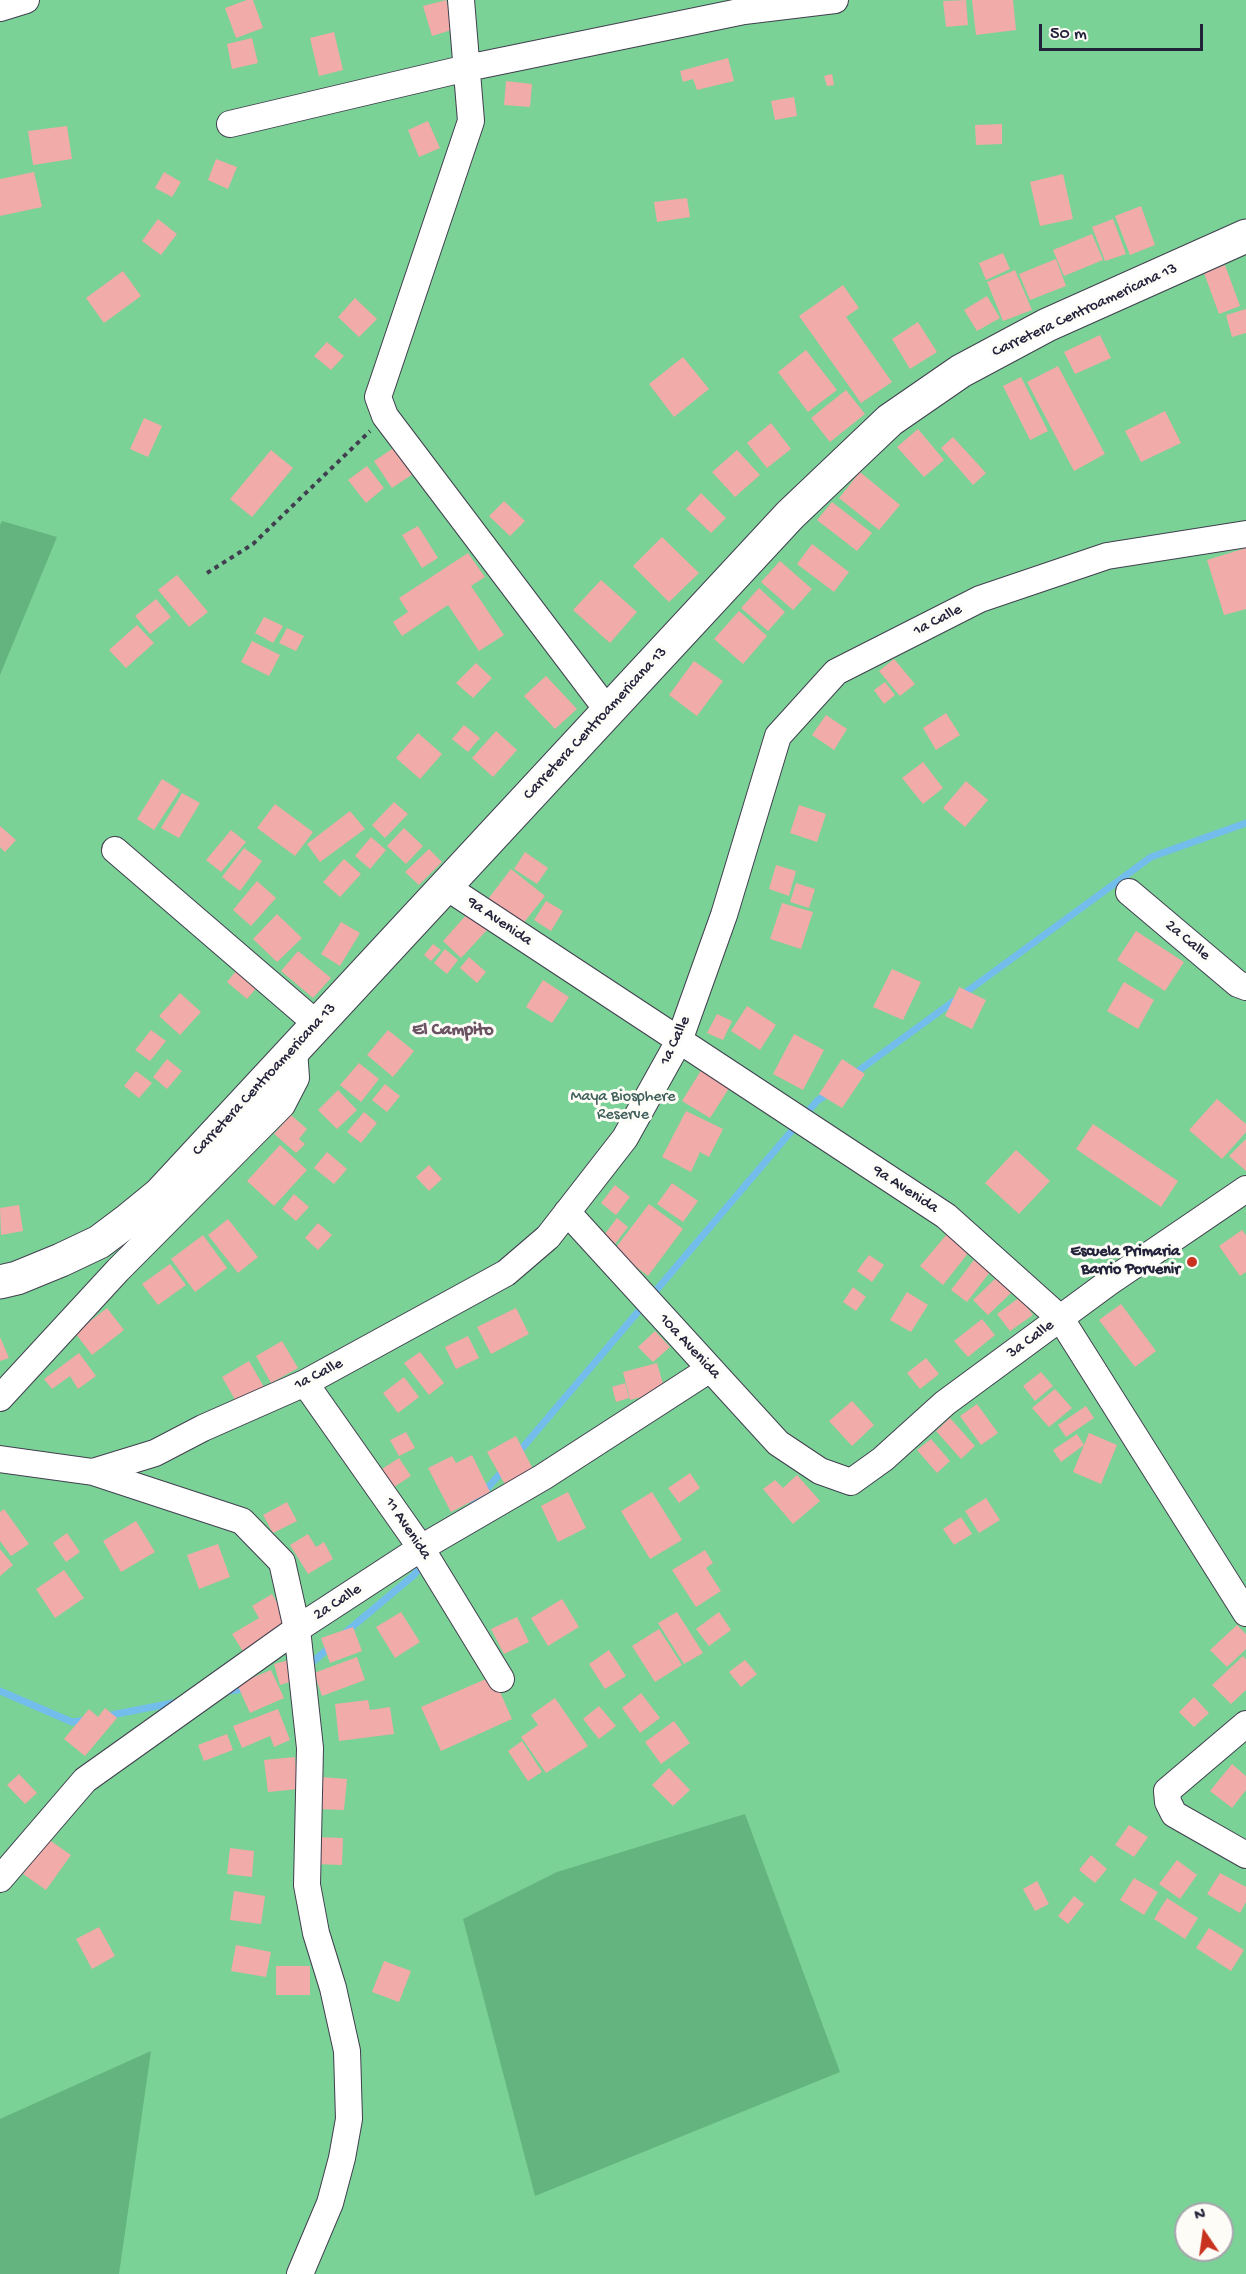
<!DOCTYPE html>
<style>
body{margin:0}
#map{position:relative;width:1246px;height:2274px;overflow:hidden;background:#e7e1be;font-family:"Gochi Hand",sans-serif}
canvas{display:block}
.north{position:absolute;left:1174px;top:2202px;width:60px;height:60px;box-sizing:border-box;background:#fdfcf7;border:2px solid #a5a5ac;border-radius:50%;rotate:347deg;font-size:16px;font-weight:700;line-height:24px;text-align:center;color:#22223b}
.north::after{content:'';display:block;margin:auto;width:21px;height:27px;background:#c8321e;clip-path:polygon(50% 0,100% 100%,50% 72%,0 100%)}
.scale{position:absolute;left:1039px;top:24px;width:164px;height:27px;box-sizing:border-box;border:3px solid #22223b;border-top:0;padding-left:8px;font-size:18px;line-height:21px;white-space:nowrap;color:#22223b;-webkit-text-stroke:4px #fdfcf7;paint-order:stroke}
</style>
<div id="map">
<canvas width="1246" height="2274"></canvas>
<div class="north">N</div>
<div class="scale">50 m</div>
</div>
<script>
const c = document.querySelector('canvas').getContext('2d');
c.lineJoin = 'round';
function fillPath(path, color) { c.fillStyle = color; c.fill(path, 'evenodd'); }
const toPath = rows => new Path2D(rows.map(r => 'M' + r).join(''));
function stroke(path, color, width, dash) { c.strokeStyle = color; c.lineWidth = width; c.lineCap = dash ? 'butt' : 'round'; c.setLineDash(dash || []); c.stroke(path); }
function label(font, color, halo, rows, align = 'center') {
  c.font = font + ' "Gochi Hand",sans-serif'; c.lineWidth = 6; c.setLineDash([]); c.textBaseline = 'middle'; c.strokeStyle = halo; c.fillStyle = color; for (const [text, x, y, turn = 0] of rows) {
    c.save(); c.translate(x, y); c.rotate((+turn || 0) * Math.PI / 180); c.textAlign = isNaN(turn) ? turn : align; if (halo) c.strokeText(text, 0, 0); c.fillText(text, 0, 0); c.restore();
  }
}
fillPath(toPath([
 [0,0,1246,0,1246,2274,0,2274],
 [1186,2214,1222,2214,1222,2250,1186,2250]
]), '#7bd296');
fillPath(toPath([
 [2,521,57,537,0,675,0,525],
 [745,1814,840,2072,535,2196,463,1919,557,1872],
 [151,2051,119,2274,0,2274,0,2119]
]), '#64b47f');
stroke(toPath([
 [854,1074,1151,857,1246,823],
 [518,1453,817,1101,830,1092],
 [471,1507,505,1468],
 [346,1632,414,1575,423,1564],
 [308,1666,331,1646],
 [0,1691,72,1722,87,1720],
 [224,1692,248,1688],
 [106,1716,178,1702]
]), '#73bdec', 7);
fillPath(toPath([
 [247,0,253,0,263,28,236,38,225,8],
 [446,0,455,29,432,36,423,6],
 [966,0,968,25,946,27,943,1],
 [972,0,1013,0,1016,30,976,35],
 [334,32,343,70,319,76,310,38],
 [252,38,258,63,232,69,227,44],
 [728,58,734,81,697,90,693,79,683,82,680,71],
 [832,74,834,85,827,86,824,76],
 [506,81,532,84,530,107,504,105],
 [794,97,797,116,775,120,771,101],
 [428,121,440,148,419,157,408,130],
 [1002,124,1002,144,976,145,975,125],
 [67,126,72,159,33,165,28,131],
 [216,159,237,167,228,189,208,180],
 [34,172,42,207,0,216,0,179],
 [164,172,181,182,172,197,155,188],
 [1063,174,1073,219,1040,226,1030,182],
 [687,198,690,217,657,222,654,202],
 [1141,206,1155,245,1130,255,1115,216],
 [158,219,177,234,161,255,142,241],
 [1113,219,1126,254,1105,261,1092,227],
 [1092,234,1103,260,1064,276,1053,250],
 [1003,253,1010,269,986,280,979,263],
 [1056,259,1066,286,1030,300,1019,274],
 [1225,265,1240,306,1219,314,1204,273],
 [1015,270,1032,310,1003,321,987,282],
 [123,271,141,296,104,323,86,298],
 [843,285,859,308,846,317,892,382,861,403,799,316],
 [987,296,1000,318,977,331,964,310],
 [355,298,377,319,359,337,338,317],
 [1246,309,1246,333,1232,337,1226,315],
 [918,322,937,352,910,369,892,339],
 [1100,335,1111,358,1075,374,1064,352],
 [327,342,344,356,331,370,314,356],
 [806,350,837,390,808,412,778,372],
 [683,357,709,389,674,417,649,384],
 [1058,366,1105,454,1074,471,1027,382],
 [1021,377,1048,431,1030,440,1003,386],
 [846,390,865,414,830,442,811,418],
 [1165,411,1181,443,1141,462,1125,431],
 [144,418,162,426,148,457,130,449],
 [771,423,791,449,767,468,747,443],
 [918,429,944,460,924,477,897,447],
 [953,437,986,473,973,485,941,448],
 [395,447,413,474,392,488,374,461],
 [271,450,293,468,252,517,230,499],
 [737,450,760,475,735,497,712,472],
 [367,466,384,488,366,503,348,480],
 [860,472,900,505,879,530,839,498],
 [701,493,726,518,711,533,686,509],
 [504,501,525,521,510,536,489,516],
 [832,502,872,533,857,551,817,520],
 [418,526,438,558,422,568,402,535],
 [662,537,699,573,669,602,633,566],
 [812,544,849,572,834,592,797,564],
 [1246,548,1246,609,1224,615,1207,560],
 [468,553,485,577,471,586,504,635,479,651,448,605,402,636,393,622,408,612,399,598],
 [780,561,812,589,793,610,761,582],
 [177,575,208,612,189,627,158,590],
 [601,580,637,612,610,643,573,610],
 [759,588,785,612,768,631,741,608],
 [156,599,171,617,150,634,135,616],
 [739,611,767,636,743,664,714,639],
 [264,617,283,626,273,643,255,633],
 [137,625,154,643,126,668,109,650],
 [287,628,304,636,296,651,279,643],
 [252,641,280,655,269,676,241,662],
 [894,659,915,684,900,696,879,671],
 [694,661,723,681,697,716,669,695],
 [476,663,492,678,473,698,456,683],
 [546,676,577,709,555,729,524,696],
 [885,682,895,695,884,704,874,690],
 [946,713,960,735,936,750,923,728],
 [826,715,847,729,834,750,812,735],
 [464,725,480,738,468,752,452,739],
 [496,731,517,750,493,777,472,758],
 [418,733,442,754,420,779,396,758],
 [923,762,943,788,923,804,902,778],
 [162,779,180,790,154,830,137,819],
 [966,781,988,800,965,827,943,808],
 [182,793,200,803,179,838,161,828],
 [394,802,408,814,385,838,372,825],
 [275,804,313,832,295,856,257,828],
 [799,805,826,814,817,842,790,833],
 [350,811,365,829,320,862,307,844],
 [0,826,16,840,5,852,0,847],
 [404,828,423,846,406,864,387,846],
 [231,830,246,842,221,872,206,860],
 [371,837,386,850,370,869,355,856],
 [244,848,262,861,240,891,222,877],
 [429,849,442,862,419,885,405,872],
 [525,852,548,868,537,884,514,869],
 [344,859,361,874,340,897,323,882],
 [776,865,796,871,789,896,769,889],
 [511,869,545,896,522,925,488,899],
 [257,881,276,898,251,926,233,910],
 [796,883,815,889,809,908,790,902],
 [546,901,563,911,551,931,534,920],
 [782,903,813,912,801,949,770,939],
 [468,913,487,930,461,958,443,941],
 [277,914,302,938,277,962,253,939],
 [341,922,360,933,340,966,321,954],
 [1136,931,1184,962,1165,991,1117,960],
 [433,944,441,950,431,961,424,955],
 [445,949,458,960,447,974,434,963],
 [298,951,331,978,313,998,281,971],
 [469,957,486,972,477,983,460,968],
 [244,961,265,978,247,999,227,982],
 [892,969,921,982,903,1020,873,1007],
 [543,980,569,997,552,1023,526,1007],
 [1124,982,1154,1000,1138,1029,1107,1011],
 [959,987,986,1000,972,1029,945,1016],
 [180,993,201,1012,180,1035,159,1016],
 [747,1006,776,1025,760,1050,731,1031],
 [717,1014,732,1021,723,1040,707,1033],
 [151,1030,166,1041,150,1061,135,1050],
 [388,1030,414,1051,393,1077,367,1055],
 [794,1034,824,1050,803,1090,773,1074],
 [167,1059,182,1071,167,1089,153,1077],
 [842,1059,865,1074,842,1108,819,1094],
 [359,1063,379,1079,361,1102,340,1085],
 [705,1064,733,1082,710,1118,682,1101],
 [136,1071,152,1083,139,1098,124,1086],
 [385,1084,400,1096,387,1112,372,1100],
 [338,1090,357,1110,337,1129,318,1110],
 [1217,1099,1246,1124,1246,1132,1222,1159,1189,1130],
 [686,1111,723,1129,709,1157,700,1152,691,1172,662,1157],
 [364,1112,377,1123,361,1143,347,1132],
 [291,1115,307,1129,299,1139,305,1144,296,1153,274,1134],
 [1093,1124,1178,1181,1161,1207,1076,1149],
 [1246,1139,1246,1171,1229,1156],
 [280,1145,307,1170,274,1206,247,1181],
 [1016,1150,1050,1181,1019,1214,985,1183],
 [327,1152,347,1169,334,1184,314,1168],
 [429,1165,442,1179,429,1191,416,1177],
 [672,1183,698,1201,683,1222,657,1204],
 [615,1185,630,1197,616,1215,601,1203],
 [294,1194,309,1207,296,1221,282,1209],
 [649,1204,683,1229,648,1276,614,1250],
 [19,1205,23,1231,1,1235,0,1208],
 [617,1218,628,1227,615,1244,604,1235],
 [228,1219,258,1257,238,1273,208,1235],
 [318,1223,332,1235,318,1250,305,1238],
 [1242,1230,1246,1235,1246,1272,1240,1276,1219,1246],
 [947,1234,969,1252,943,1285,920,1266],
 [203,1235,227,1268,195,1292,171,1259],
 [869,1255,884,1265,872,1282,857,1271],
 [974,1260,990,1272,967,1302,951,1290],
 [170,1264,186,1285,158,1305,142,1284],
 [996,1278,1011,1293,988,1315,973,1300],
 [853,1287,866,1297,856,1311,843,1302],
 [907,1292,928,1305,911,1332,890,1320],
 [1020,1297,1033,1315,1010,1331,997,1314],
 [1121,1304,1156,1351,1135,1367,1099,1320],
 [107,1308,124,1330,92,1355,75,1333],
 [516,1308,529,1334,491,1354,477,1327],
 [982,1319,995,1335,968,1357,954,1341],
 [655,1331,670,1347,653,1362,638,1347],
 [468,1336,479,1358,456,1369,445,1347],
 [0,1337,9,1358,0,1361],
 [282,1341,298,1368,271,1383,256,1356],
 [420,1352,444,1383,429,1395,404,1363],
 [79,1353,96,1376,78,1389,70,1376,52,1389,44,1379],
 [926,1358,939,1374,920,1389,907,1373],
 [249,1361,264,1387,237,1403,222,1377],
 [657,1363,665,1391,630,1400,623,1372],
 [1041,1372,1053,1386,1035,1401,1023,1386],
 [404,1377,419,1397,398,1413,383,1393],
 [625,1383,629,1398,616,1402,612,1387],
 [1055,1389,1072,1408,1049,1427,1032,1408],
 [852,1401,874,1425,852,1446,829,1421],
 [977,1404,998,1433,981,1445,960,1416],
 [1086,1406,1094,1418,1066,1437,1058,1425],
 [950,1418,975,1446,961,1459,936,1431],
 [406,1432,415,1448,399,1456,390,1440],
 [1089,1433,1117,1445,1101,1484,1073,1472],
 [1077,1434,1084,1445,1061,1462,1053,1450],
 [516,1436,536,1475,508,1490,487,1452],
 [931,1439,950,1461,937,1473,917,1450],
 [472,1455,490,1492,451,1512,428,1468,452,1456,456,1463],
 [399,1458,411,1476,391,1489,379,1471],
 [690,1473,700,1488,679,1503,668,1488],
 [797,1475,820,1501,793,1524,763,1489,775,1480,783,1488],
 [568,1492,586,1528,558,1542,541,1506],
 [652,1492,682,1540,650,1559,621,1511],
 [986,1498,1000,1520,979,1533,965,1511],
 [287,1502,297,1521,273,1533,263,1515],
 [4,1509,29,1544,11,1556,0,1541,0,1512],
 [961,1517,972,1534,954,1545,943,1529],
 [136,1521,155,1552,121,1572,103,1541],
 [67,1533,80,1552,66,1562,53,1543],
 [308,1534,316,1547,324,1542,333,1559,308,1574,290,1545],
 [218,1544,230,1577,199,1589,187,1555],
 [0,1549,13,1565,0,1576],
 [705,1550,713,1563,706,1568,721,1591,696,1607,672,1570],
 [64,1570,84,1598,55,1618,36,1589],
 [272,1594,290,1625,244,1653,232,1634,259,1618,252,1606],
 [562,1599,579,1627,548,1646,531,1618],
 [401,1612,420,1642,395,1658,376,1627],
 [677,1612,703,1653,684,1664,658,1623],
 [719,1612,731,1630,709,1646,696,1629],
 [517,1617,529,1642,504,1654,491,1629],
 [1237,1625,1246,1634,1246,1649,1227,1667,1210,1650],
 [353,1627,362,1651,330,1663,321,1638],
 [659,1629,682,1665,655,1682,632,1646],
 [609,1650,626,1676,605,1689,589,1664],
 [1243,1656,1246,1659,1246,1690,1231,1704,1212,1685],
 [357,1657,365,1680,322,1696,314,1673],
 [289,1660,296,1680,280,1685,274,1664],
 [745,1660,757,1674,741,1687,729,1672],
 [271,1670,284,1698,250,1713,237,1684],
 [493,1676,512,1719,441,1751,421,1707],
 [641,1693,660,1718,640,1733,622,1708],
 [1194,1697,1209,1713,1194,1727,1179,1712],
 [555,1698,588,1746,546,1773,521,1737,538,1725,531,1715],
 [368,1700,370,1710,390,1707,394,1734,339,1741,335,1704],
 [599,1706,616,1726,599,1739,583,1719],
 [105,1708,117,1718,85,1756,64,1739,89,1709,98,1717],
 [278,1709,290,1740,274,1747,270,1736,242,1748,233,1726],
 [674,1721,690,1743,661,1764,645,1742],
 [227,1734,233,1750,204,1761,198,1745],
 [522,1741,542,1772,528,1781,508,1751],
 [295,1757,298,1789,268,1792,264,1760],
 [1232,1764,1246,1776,1246,1790,1232,1808,1210,1791],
 [669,1768,690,1790,673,1806,652,1785],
 [19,1774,37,1793,25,1804,7,1785],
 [321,1777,347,1779,344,1810,319,1809],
 [1129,1825,1148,1837,1134,1857,1115,1845],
 [316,1837,343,1838,342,1865,315,1864],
 [48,1839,71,1855,46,1890,23,1874],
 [230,1848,254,1851,252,1877,227,1874],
 [1091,1855,1107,1869,1095,1883,1079,1870],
 [1177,1860,1197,1875,1180,1899,1159,1884],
 [1220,1873,1246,1887,1246,1902,1240,1913,1207,1894],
 [1134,1878,1158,1892,1144,1915,1120,1900],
 [1037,1881,1049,1904,1035,1911,1023,1889],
 [234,1891,265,1896,261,1924,230,1920],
 [1074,1896,1084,1904,1068,1924,1058,1916],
 [1167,1898,1198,1918,1185,1939,1154,1919],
 [99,1927,115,1956,92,1969,76,1939],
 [1209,1928,1244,1950,1231,1971,1196,1948],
 [236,1945,271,1952,266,1977,231,1971],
 [384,1961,411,1971,399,2002,372,1992],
 [276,1966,310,1966,310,1995,276,1995]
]), '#f1aba9');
const street = toPath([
 [461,0,471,121,378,397,385,416,608,711],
 [0,8,26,0],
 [230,124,467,68,744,11,835,0],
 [115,850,317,1024],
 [445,886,946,1216,1061,1319,1246,1613],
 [1129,892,1238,984,1246,987],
 [567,1212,778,1443,820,1471,851,1482,883,1459,945,1403,1108,1283,1246,1189],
 [305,1383,421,1548,501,1679],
 [0,1398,118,1270,282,1105,296,1078,294,1049],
 [0,1459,93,1472,155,1453,203,1428,305,1383,506,1273,548,1237,625,1138,679,1041,724,915,778,736,836,672,980,599,1107,556,1246,534],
 [93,1472,242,1521,282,1562,297,1629,310,1748,307,1885,316,1933,333,1988,347,2051,349,2119,342,2158,330,2203,300,2274],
 [1246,1724,1167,1791,1168,1802,1174,1814,1246,1855],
 [0,1879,85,1780,297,1629,421,1548,543,1477,710,1369]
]);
const highway = toPath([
 [0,1282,17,1278,61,1260,99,1242,127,1221,160,1194,790,515,890,420,961,371,1047,325,1246,236]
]);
stroke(street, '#403f4f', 28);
stroke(highway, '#403f4f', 35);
stroke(toPath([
 [207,573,253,544,370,431]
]), '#403f4f', 4, [4.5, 4.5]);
stroke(street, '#fff', 26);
stroke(highway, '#fff', 33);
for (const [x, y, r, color] of [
 [1192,1262,6,"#c8321e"]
]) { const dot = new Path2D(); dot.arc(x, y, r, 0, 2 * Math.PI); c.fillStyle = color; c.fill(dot); stroke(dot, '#fdfcf7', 2); }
label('16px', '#22223b', '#fdfcf7', [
 ["Carretera Centroamericana 13",1085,311,-25],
 ["1a Calle",938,621,-27],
 ["Carretera Centroamericana 13",596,724,-47],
 ["9a Avenida",499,922,34],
 ["2a Calle",1187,941,40],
 ["1a Calle",676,1041,-65],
 ["Carretera Centroamericana 13",265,1080,-47],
 ["9a Avenida",905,1190,33],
 ["3a Calle",1031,1340,-36],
 ["10a Avenida",689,1347,47],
 ["1a Calle",319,1375,-27],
 ["11 Avenida",407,1529,56],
 ["2a Calle",338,1603,-33]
]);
label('16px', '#41605b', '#fdfcf7', [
 ["Maya Biosphere",623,1098],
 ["Reserve",623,1116]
]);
label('bold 16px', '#22223b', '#fdfcf7', [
 ["Escuela Primaria",1180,1253],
 ["Barrio Porvenir",1180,1271]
], 'right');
label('bold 18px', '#6a5262', '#fdfcf7', [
 ["El Campito",453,1031]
]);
</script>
